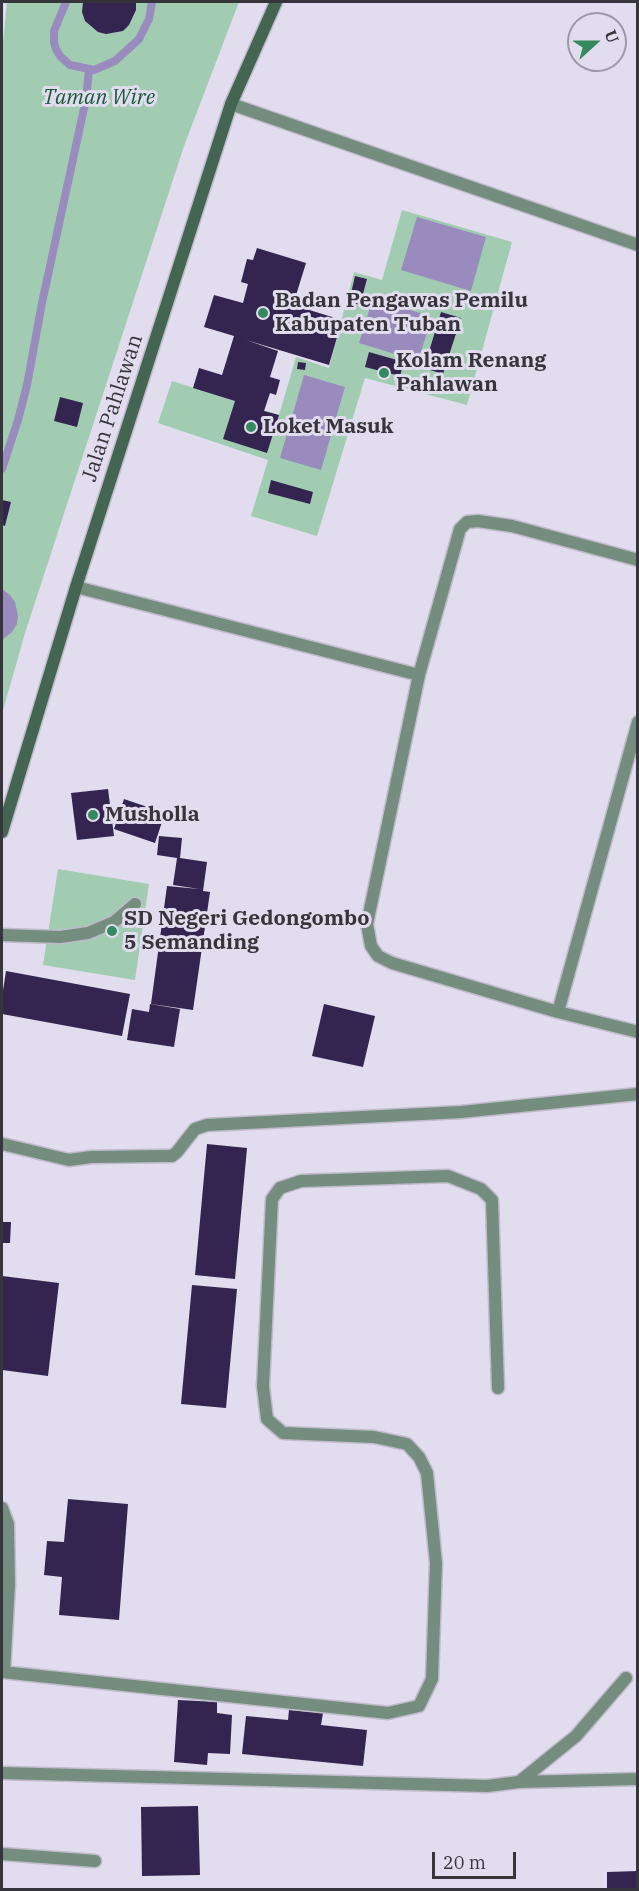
<!DOCTYPE html>
<style>
body{margin:0}
#map{position:relative;width:639px;height:1891px;overflow:hidden;background:#e1dcee;font-family:"IBM Plex Serif",serif}
canvas{display:block}
.frame{position:absolute;inset:0;border:3px solid #37353c;pointer-events:none}
.north{position:absolute;left:567px;top:12px;width:60px;height:60px;box-sizing:border-box;background:#e1dcee;border:2px solid #9d99a7;border-radius:50%;rotate:69deg;font-size:16px;font-weight:700;line-height:24px;text-align:center;color:#37353c}
.north::after{content:'';display:block;margin:auto;width:21px;height:27px;background:#338a5e;clip-path:polygon(50% 0,100% 100%,50% 72%,0 100%)}
.scale{position:absolute;left:432px;top:1852px;width:84px;height:27px;box-sizing:border-box;border:3px solid #37353c;border-top:0;padding-left:8px;font-size:18px;line-height:21px;white-space:nowrap;color:#37353c;-webkit-text-stroke:4px #e1dcee;paint-order:stroke}
</style>
<div id="map">
<canvas width="639" height="1891"></canvas>
<div class="frame"></div>
<div class="north">U</div>
<div class="scale">20 m</div>
</div>
<script>
const c = document.querySelector('canvas').getContext('2d');
c.lineJoin = 'round';
function fillPath(path, color) { c.fillStyle = color; c.fill(path, 'evenodd'); }
const toPath = rows => new Path2D(rows.map(r => 'M' + r).join(''));
function stroke(path, color, width, dash) { c.strokeStyle = color; c.lineWidth = width; c.lineCap = dash ? 'butt' : 'round'; c.setLineDash(dash || []); c.stroke(path); }
function label(font, color, halo, rows, align = 'center') {
  c.font = font + ' "IBM Plex Serif",serif'; c.lineWidth = 6; c.setLineDash([]); c.textBaseline = 'middle'; c.strokeStyle = halo; c.fillStyle = color; for (const [text, x, y, turn = 0] of rows) {
    c.save(); c.translate(x, y); c.rotate((+turn || 0) * Math.PI / 180); c.textAlign = isNaN(turn) ? turn : align; if (halo) c.strokeText(text, 0, 0); c.fillText(text, 0, 0); c.restore();
  }
}
fillPath(toPath([
 [7,2,239,2,184,146,25,633,2,714,2,53],
 [402,210,512,242,467,405,365,378,317,536,251,516,268,460,158,423,172,381,279,415,296,357,329,368,354,272,382,280],
 [58,869,149,884,135,980,43,965]
]), '#a2ccb2');
fillPath(toPath([
 [417,217,486,237,471,291,401,270],
 [373,298,432,317,418,361,359,343],
 [304,375,345,387,321,470,280,458],
 [2,589,10,595,15,602,18,616,17,624,12,632,2,640]
]), '#9a8bbe');
stroke(toPath([
 [66,2,54,31,54,42,56,49,60,56,70,65,94,70,115,61,139,39,149,19,152,2],
 [2,469,18,420,27,385,42,303,86,99,89,70]
]), '#9a8bbe', 8);
fillPath(toPath([
 [83,2,136,2,136,10,129,25,123,31,106,34,98,32,85,21,82,12],
 [257,248,306,263,293,305,342,320,329,365,246,340,278,351,270,377,280,380,276,395,270,393,264,411,279,415,267,453,223,439,235,401,193,388,199,368,222,375,234,336,204,327,214,295,243,303,248,284,241,282,247,259,253,260],
 [355,276,367,279,360,305,349,302],
 [441,312,461,318,443,374,424,368],
 [369,352,404,362,400,376,365,367],
 [298,362,306,363,305,370,297,369],
 [60,397,83,403,77,427,54,421],
 [271,480,313,492,310,504,268,493],
 [2,500,11,502,5,526,2,525],
 [108,789,114,836,77,840,71,793],
 [124,799,165,813,155,843,114,829],
 [159,836,182,838,180,858,207,862,203,891,210,892,193,1010,151,1004,167,886,199,889,173,885,177,858,157,855],
 [6,971,130,994,122,1036,2,1014,2,997],
 [150,1004,180,1009,174,1047,127,1040,132,1009,149,1012],
 [324,1004,375,1016,363,1067,312,1056],
 [207,1144,247,1148,235,1279,195,1275],
 [2,1222,11,1222,10,1243,2,1243],
 [2,1276,59,1283,48,1376,2,1370],
 [192,1285,237,1289,226,1408,181,1404],
 [68,1499,128,1504,119,1620,59,1615,62,1577,44,1575,47,1541,64,1542],
 [178,1700,217,1702,217,1713,232,1715,230,1754,208,1753,207,1765,174,1762],
 [289,1710,323,1713,321,1725,367,1730,363,1766,242,1754,246,1716,288,1720],
 [198,1806,200,1875,142,1876,141,1807],
 [638,1871,638,1890,607,1890,607,1872]
]), '#342550');
const lane = toPath([
 [638,560,512,526,478,521,467,522,460,529,419,675,367,924,371,946,378,956,392,963,558,1012,638,1032],
 [76,587,419,675],
 [2,935,60,937,88,933,114,922,135,904],
 [558,1012,638,722],
 [2,1508,8,1524,9,1584,4,1672],
 [2,1672,388,1713,419,1706,432,1679,436,1563,427,1473,419,1457,407,1444,374,1437,283,1433,267,1419,263,1386,272,1199,280,1188,301,1181,448,1176,481,1189,492,1200,498,1388],
 [2,1854,95,1861]
]);
const street = toPath([
 [231,104,638,245],
 [2,1144,69,1160,91,1157,163,1156,172,1156,177,1152,195,1129,207,1125,461,1112,638,1094],
 [2,1773,487,1786,519,1782,638,1779],
 [519,1782,576,1736,626,1678]
]);
const secondary = toPath([
 [2,832,76,587,231,104,276,2]
]);
stroke(lane, '#bfbbca', 15);
stroke(street, '#bfbbca', 15);
stroke(secondary, '#bfbbca', 15);
stroke(lane, '#758d7e', 12);
stroke(street, '#758d7e', 12);
stroke(secondary, '#436551', 12);
for (const [x, y, r, color] of [
 [263,313,6,"#338a5e"],
 [384,373,6,"#338a5e"],
 [251,427,6,"#338a5e"],
 [93,815,6,"#338a5e"],
 [112,931,6,"#338a5e"]
]) { const dot = new Path2D(); dot.arc(x, y, r, 0, 2 * Math.PI); c.fillStyle = color; c.fill(dot); stroke(dot, '#e1dcee', 2); }
label('italic 21px', '#185a3a', '#e1dcee', [
 ["Taman Wire",99,98]
]);
label('bold 21px', '#37353c', '#e1dcee', [
 ["Badan Pengawas Pemilu",275,301],
 ["Kabupaten Tuban",275,325],
 ["Kolam Renang",396,361],
 ["Pahlawan",396,385],
 ["Loket Masuk",263,427],
 ["Musholla",105,815],
 ["SD Negeri Gedongombo",124,919],
 ["5 Semanding",124,943]
], 'left');
label('21px', '#37353c', '#e1dcee', [
 ["Jalan Pahlawan",113,408,-72]
]);
</script>
